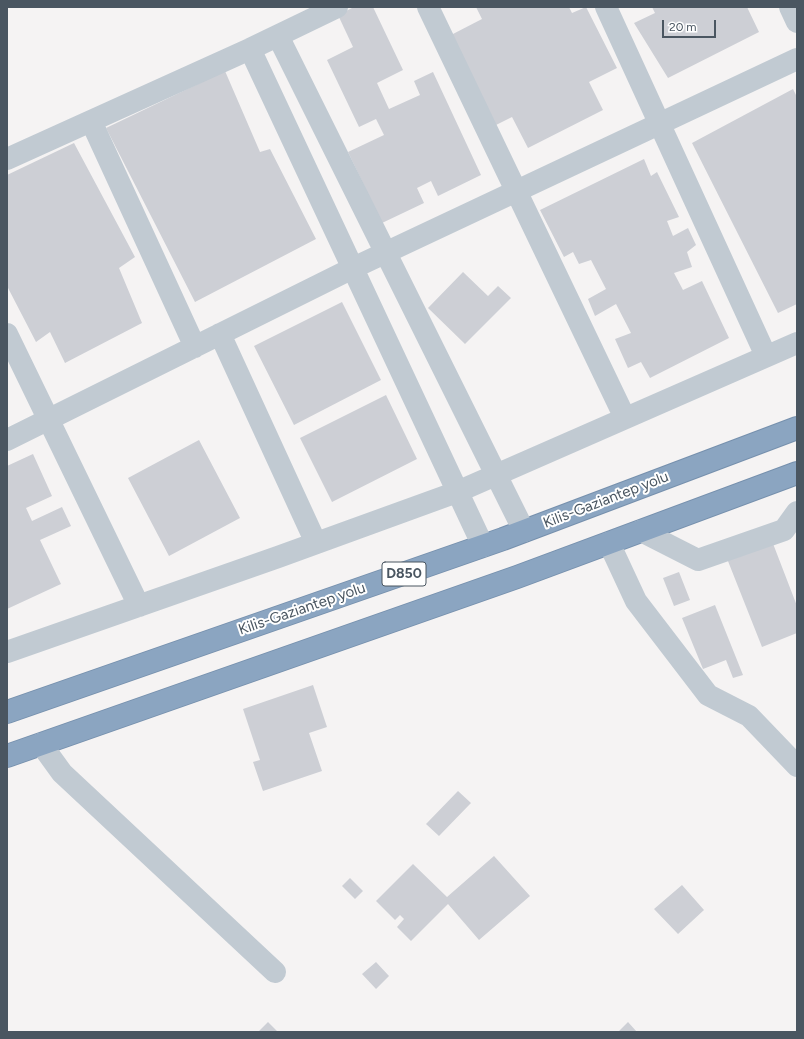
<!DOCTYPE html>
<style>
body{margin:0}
#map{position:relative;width:804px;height:1039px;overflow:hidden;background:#f5f3f3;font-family:Figtree,sans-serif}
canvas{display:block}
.frame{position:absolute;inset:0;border:8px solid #4a5661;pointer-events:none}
.scale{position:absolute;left:662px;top:20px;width:54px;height:18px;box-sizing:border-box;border:2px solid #4a5661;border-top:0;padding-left:5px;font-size:12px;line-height:14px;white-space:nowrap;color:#4a5661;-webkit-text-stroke:3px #fff;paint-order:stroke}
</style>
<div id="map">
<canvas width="804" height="1039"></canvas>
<div class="frame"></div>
<div class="scale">20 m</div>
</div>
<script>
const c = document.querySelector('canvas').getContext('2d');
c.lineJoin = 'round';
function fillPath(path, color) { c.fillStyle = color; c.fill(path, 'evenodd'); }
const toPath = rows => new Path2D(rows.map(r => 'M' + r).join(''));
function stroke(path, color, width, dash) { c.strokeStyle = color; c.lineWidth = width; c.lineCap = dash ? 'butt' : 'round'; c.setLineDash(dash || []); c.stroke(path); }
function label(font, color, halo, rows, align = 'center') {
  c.font = font + ' Figtree,sans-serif'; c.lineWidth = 4; c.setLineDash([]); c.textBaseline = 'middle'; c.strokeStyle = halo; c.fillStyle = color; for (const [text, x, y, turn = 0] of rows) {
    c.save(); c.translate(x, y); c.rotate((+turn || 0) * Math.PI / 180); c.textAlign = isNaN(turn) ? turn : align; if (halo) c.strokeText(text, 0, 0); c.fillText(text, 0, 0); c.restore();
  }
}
fillPath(toPath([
 [354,7,373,7,403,70,377,83,389,109,420,95,414,81,433,72,481,175,438,196,431,181,417,188,424,203,382,223,348,152,384,135,376,119,359,127,327,60,353,47,338,15],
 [476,7,569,7,572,13,586,7,617,68,589,82,603,110,528,148,512,117,496,125,451,35,482,19],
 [652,7,747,7,759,32,668,78,634,23,655,13],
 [225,71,260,152,270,149,316,239,195,302,106,128],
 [793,89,797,97,797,304,778,313,692,143],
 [74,143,135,257,119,268,142,323,65,363,50,332,36,342,7,286,7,175],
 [644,159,651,176,657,172,679,217,667,221,673,236,688,228,696,245,687,252,692,267,674,273,683,290,702,281,729,338,650,378,641,362,628,368,615,339,631,333,616,304,595,316,588,299,606,289,591,260,579,264,573,252,564,257,540,210],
 [463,272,488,296,498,286,511,298,465,344,428,308],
 [342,302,381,380,294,425,254,346],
 [386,395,417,459,332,502,300,438],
 [199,440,240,518,169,556,128,478],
 [33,454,52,496,26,508,32,521,62,507,71,526,40,540,61,584,7,609,7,466],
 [767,528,797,606,797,633,762,647,722,546],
 [679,572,690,600,674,606,663,578],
 [715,605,743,675,733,678,726,660,703,669,682,618],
 [313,685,327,727,309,733,322,771,263,791,253,762,260,760,243,709],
 [458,791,471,803,439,836,426,824],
 [494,856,530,896,479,940,448,904,411,941,397,927,404,919,400,915,395,920,376,901,413,864,447,897],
 [350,878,363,891,355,899,342,886],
 [682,885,704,910,678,934,654,909],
 [376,962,389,976,376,989,362,974],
 [268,1022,278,1032,258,1032],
 [628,1022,637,1032,618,1032]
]), '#cdcfd5');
const highway = toPath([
 [7,712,503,539,797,428],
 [7,756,517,577,797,473]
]);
stroke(highway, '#7690ad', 24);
stroke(toPath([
 [428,7,625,418],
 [606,7,766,356],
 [790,7,797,22],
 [278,36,524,531],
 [250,49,483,546],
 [91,121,195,347],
 [7,159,250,49,337,7],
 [7,334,139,606],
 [220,334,316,543],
 [7,440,353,268,797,59],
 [641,531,698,560,784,530,797,512],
 [609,543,636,601,708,695,749,716,797,766],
 [7,652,278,557,457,492,797,343],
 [41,744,62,773,275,972]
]), '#c1cad2', 22);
stroke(highway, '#8ba5c1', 22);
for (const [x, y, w] of [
 [404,574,44]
]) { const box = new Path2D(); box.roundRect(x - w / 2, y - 12, w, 24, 3); c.fillStyle = '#fff'; c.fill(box); stroke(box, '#4a5661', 1); }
label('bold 14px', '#4a5661', null, [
 ["D850",404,574]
]);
label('15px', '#4a5661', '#fff', [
 ["Kilis-Gaziantep yolu",606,500,-21],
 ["Kilis-Gaziantep yolu",302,609,-19]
]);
</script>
